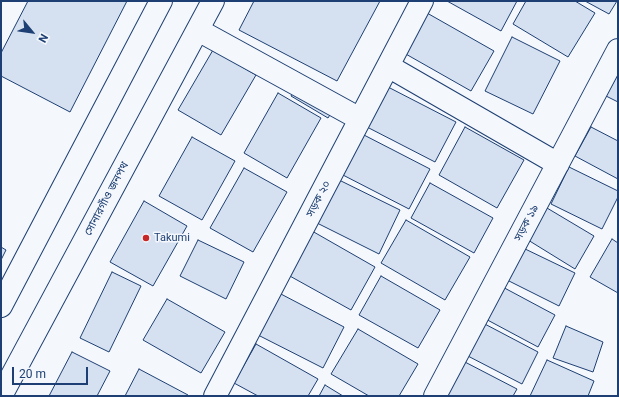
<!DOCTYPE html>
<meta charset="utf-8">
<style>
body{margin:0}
#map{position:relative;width:619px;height:397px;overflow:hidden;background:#f4f7fb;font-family:Roboto,sans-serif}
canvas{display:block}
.frame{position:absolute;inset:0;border:2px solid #1d3f73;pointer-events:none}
.north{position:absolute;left:12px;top:12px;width:40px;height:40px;-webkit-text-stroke:3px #f4f7fb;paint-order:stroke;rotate:119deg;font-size:11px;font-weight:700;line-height:16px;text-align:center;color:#1d3f73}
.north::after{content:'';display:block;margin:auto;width:14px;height:18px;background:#1d3f73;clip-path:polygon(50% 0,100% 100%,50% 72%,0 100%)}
.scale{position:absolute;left:12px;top:367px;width:76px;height:18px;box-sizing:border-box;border:2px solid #1d3f73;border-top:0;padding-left:5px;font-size:12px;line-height:14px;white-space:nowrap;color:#1d3f73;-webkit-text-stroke:3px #f4f7fb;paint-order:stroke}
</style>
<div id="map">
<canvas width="619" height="397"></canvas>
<div class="frame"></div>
<div class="north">N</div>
<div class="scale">20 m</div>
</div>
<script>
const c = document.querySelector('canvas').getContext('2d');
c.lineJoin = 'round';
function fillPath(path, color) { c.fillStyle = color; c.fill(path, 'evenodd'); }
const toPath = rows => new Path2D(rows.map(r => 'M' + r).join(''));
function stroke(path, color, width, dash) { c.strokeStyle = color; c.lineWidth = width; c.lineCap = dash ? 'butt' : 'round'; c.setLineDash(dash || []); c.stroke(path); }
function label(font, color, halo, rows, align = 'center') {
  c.font = font + ' Roboto,"Noto Sans Bengali",sans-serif'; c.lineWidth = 3; c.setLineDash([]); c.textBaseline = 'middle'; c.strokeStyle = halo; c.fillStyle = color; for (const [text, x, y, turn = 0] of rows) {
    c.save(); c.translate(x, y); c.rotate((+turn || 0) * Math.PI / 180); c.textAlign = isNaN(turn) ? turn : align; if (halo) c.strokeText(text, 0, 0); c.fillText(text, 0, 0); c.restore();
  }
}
const building = toPath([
 [28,1,127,1,70,112,1,76,1,53,28,1],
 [254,1,380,1,337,81,239,30,254,1],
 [447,1,517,1,501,31,447,1],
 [526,1,575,1,595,13,568,57,513,24,526,1],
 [585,1,617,1,609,14,585,1],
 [427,13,494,51,471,91,404,53,427,13],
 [512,37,560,61,533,114,485,91,512,37],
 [213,50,256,75,221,135,178,110,213,50],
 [618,74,618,102,606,96,618,74],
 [296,87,333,110,328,118,291,96,296,87],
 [388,87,456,122,435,162,367,127,388,87],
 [278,93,321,118,287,178,244,153,278,93],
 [465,127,524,160,497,208,439,175,465,127],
 [591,127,618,141,618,179,575,156,591,127],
 [362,134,430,169,409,209,341,174,362,134],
 [192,137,235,161,202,220,159,196,192,137],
 [569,167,618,191,618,197,602,229,551,204,569,167],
 [244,168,287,192,253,252,210,228,244,168],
 [337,179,400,210,379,254,315,222,337,179],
 [430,183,493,218,474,253,411,218,430,183],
 [144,201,187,226,153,286,110,262,144,201],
 [547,208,594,236,575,269,528,240,547,208],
 [406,220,470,257,445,300,381,263,406,220],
 [312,231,375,267,351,310,288,275,312,231],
 [612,239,618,243,618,293,590,277,612,239],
 [198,240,244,262,226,299,180,276,198,240],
 [1,247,6,250,1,260,1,247],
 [521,247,575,273,559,306,505,279,521,247],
 [112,272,141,286,109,352,80,338,112,272],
 [381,276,440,310,418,348,359,315,381,276],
 [497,284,555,315,538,347,480,316,497,284],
 [279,293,344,327,323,368,258,335,279,293],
 [167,299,225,332,201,373,143,340,167,299],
 [481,322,538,352,522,384,464,354,481,322],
 [566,326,603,342,593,372,553,358,566,326],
 [358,329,418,364,399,396,369,396,331,374,358,329],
 [256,344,318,379,308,396,258,396,234,383,256,344],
 [72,352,110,371,97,396,49,396,72,352],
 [547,360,594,381,588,396,530,396,547,360],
 [463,361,517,389,513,396,445,396,463,361],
 [139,369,188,395,187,396,125,396,139,369],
 [325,385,343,396,319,396,325,385]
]);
fillPath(building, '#d5e0f0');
stroke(building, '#1d3f73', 1);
const minor = toPath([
 [198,30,360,119],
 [388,66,558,164],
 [215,396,422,1],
 [435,396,618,50]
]);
const major = toPath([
 [1,306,161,1],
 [1,396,213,1]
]);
stroke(minor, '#1d3f73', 24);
stroke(major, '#1d3f73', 24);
stroke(minor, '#f4f7fb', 22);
stroke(major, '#f4f7fb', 22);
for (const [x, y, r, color] of [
 [146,238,4,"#c62828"]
]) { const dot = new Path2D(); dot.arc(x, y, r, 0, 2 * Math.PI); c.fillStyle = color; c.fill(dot); stroke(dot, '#f4f7fb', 1.5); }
label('11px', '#1d3f73', '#f4f7fb', [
 ["সোনারগাঁও জনপথ",107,199,-62],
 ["সড়ক ২০",319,199,-62],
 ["সড়ক ১৯",527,223,-62]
]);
label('11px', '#1d3f73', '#f4f7fb', [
 ["Takumi",154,238]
], 'left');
</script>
